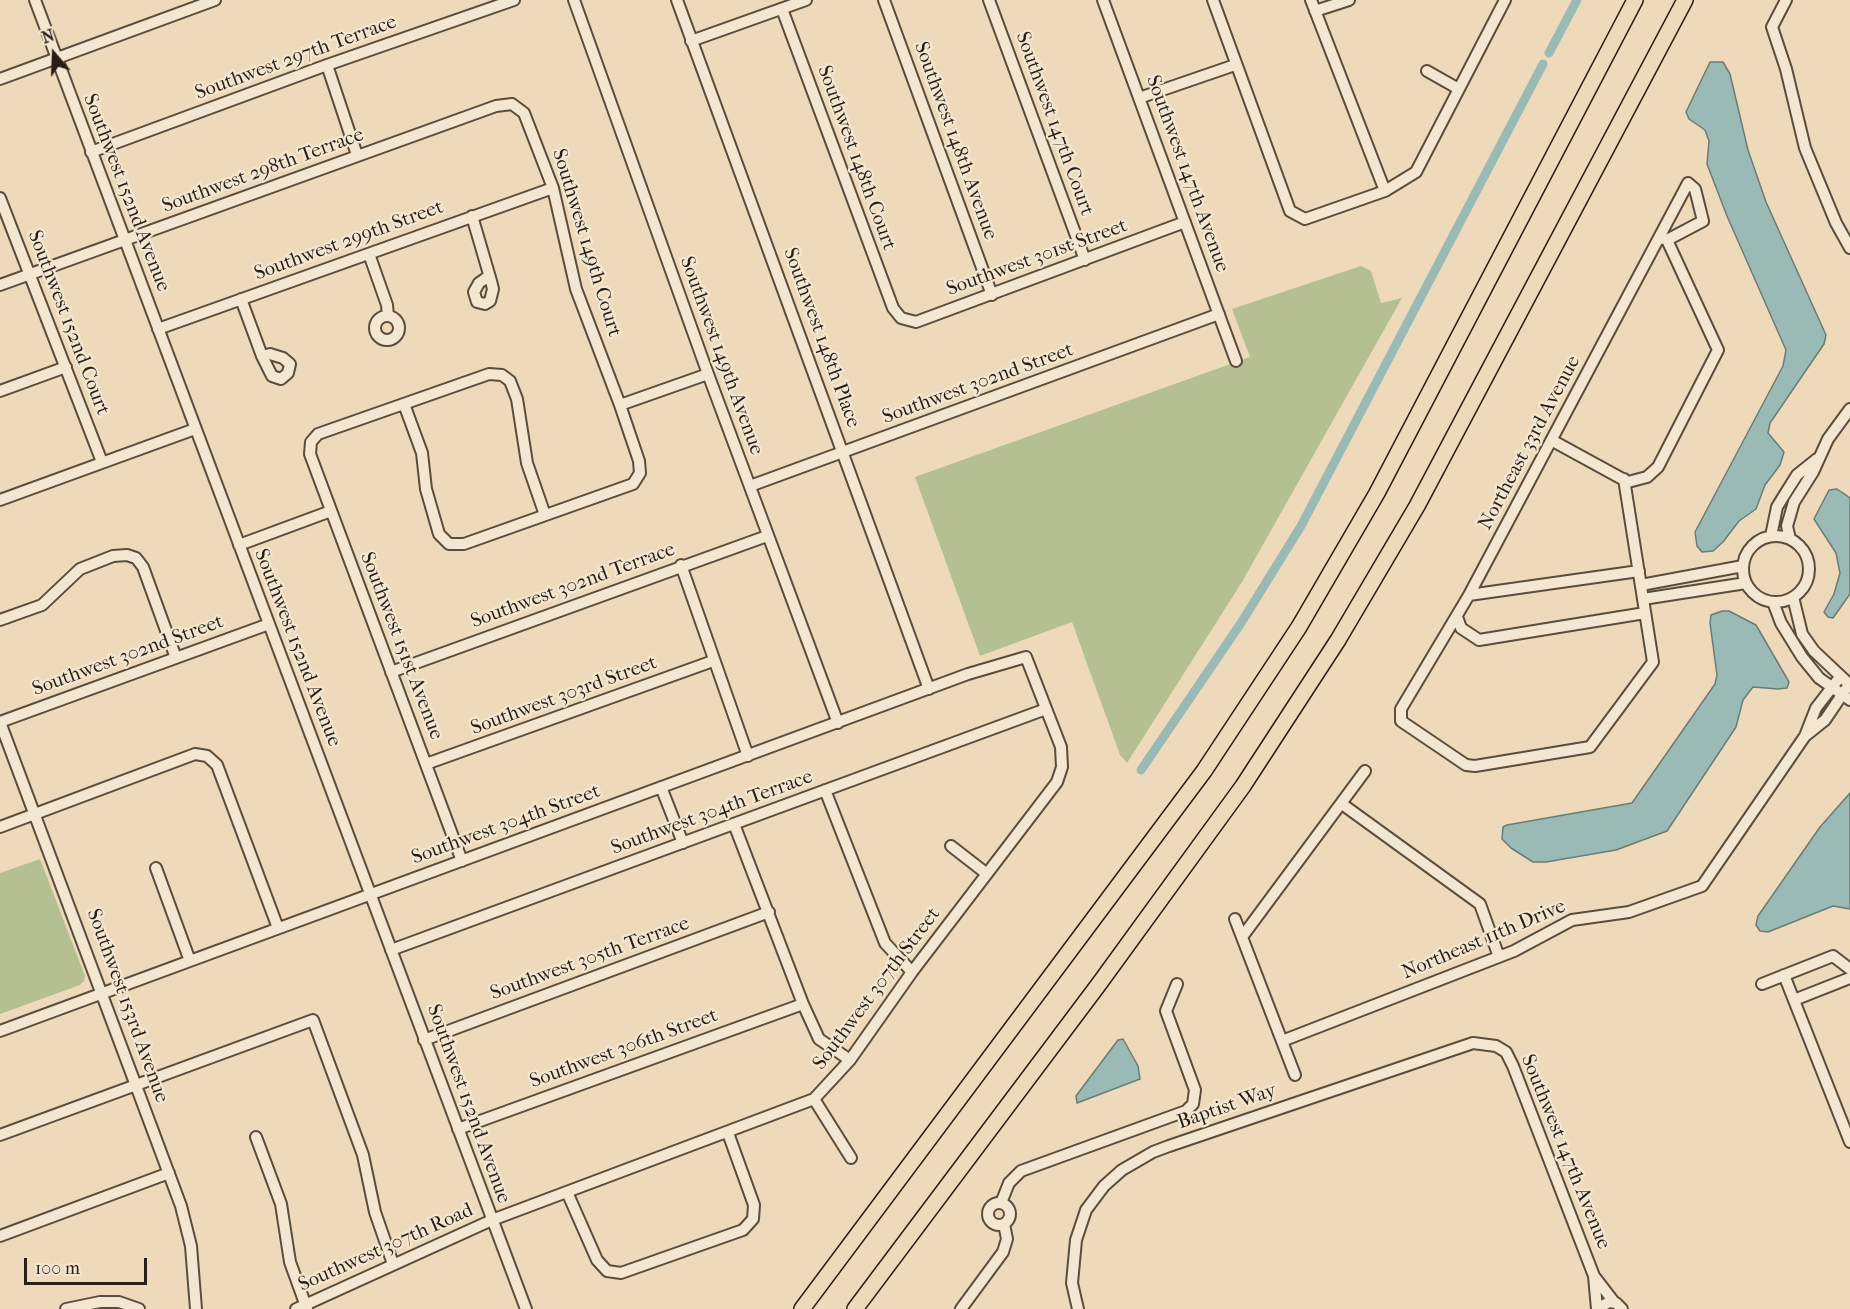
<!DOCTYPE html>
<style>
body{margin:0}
#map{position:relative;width:1850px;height:1309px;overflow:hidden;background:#eedaba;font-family:"IM FELL French Canon",serif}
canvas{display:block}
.north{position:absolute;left:24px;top:24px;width:60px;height:60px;-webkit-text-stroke:4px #f4e7d2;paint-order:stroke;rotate:341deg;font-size:16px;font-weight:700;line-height:24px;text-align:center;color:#281e15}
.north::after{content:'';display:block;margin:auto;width:21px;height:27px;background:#281e15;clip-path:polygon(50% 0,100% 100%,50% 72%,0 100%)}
.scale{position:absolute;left:24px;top:1258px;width:123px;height:27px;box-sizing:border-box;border:3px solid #281e15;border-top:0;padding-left:8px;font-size:18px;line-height:21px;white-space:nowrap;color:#281e15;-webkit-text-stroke:4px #f4e7d2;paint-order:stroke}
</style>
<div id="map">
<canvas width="1850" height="1309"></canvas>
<div class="north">N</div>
<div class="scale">100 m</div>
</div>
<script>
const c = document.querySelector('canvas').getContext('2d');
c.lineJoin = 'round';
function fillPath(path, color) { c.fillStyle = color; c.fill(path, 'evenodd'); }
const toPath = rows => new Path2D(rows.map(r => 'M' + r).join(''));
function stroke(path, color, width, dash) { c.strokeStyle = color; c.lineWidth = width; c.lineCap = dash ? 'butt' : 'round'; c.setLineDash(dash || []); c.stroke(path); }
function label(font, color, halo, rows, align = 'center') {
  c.font = font + ' "IM FELL French Canon",serif'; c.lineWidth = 4.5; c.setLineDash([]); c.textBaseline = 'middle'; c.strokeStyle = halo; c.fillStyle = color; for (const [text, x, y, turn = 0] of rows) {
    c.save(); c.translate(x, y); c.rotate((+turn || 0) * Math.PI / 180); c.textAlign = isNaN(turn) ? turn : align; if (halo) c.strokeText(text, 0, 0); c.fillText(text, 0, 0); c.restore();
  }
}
fillPath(toPath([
 [1361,266,1371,271,1381,303,1402,298,1242,582,1127,763,1120,755,1072,622,980,656,915,477,1250,357,1232,309],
 [40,859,85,976,84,981,80,985,0,1014,0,873]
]), '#b5c092');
const water = toPath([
 [1710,62,1723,62,1730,74,1748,150,1766,202,1826,335,1824,344,1770,423,1768,433,1784,452,1780,465,1765,485,1756,509,1739,521,1723,542,1713,551,1702,552,1697,546,1695,532,1783,366,1786,350,1727,216,1707,164,1709,141,1705,130,1689,119,1686,112,1710,62],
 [1837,489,1850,498,1850,594,1833,618,1828,617,1824,612,1834,594,1840,573,1836,553,1814,519,1829,490,1837,489],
 [1722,611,1729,611,1756,625,1789,682,1787,688,1778,689,1753,687,1743,700,1736,727,1667,831,1616,850,1546,862,1533,862,1511,848,1502,839,1503,827,1507,825,1632,803,1715,684,1717,675,1710,623,1711,615,1722,611],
 [1850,793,1850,909,1833,906,1768,932,1760,931,1756,925,1758,916,1820,827,1850,793],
 [1123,1039,1138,1066,1140,1079,1077,1103,1076,1096,1118,1040,1123,1039]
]);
fillPath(water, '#9abab5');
stroke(water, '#6c7c75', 1.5);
stroke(toPath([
 [1549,53,1577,0],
 [1141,770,1241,623,1301,526,1543,64]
]), '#9abab5', 9);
const minor = toPath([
 [35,0,526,1309],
 [574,0,708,374,838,723],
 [677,0,929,689],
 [884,0,992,295],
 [989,0,1085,260],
 [1103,0,1236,361],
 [1213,0,1290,211,1305,219,1385,191,1416,172,1505,0],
 [1311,0,1385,191],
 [1786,0,1772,27,1786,69,1805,148,1836,223,1850,248],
 [782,9,893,308,901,318,916,322,1185,222],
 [1315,11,1349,0],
 [691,41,806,0],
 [327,65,357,155],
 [1427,71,1457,88],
 [0,79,215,0],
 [1139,98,1235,65],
 [91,152,327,65,514,0],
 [0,198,102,462],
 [472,216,491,281,493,289,490,301,485,304,477,302,474,292,479,283,489,276],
 [369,254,387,305,388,316],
 [0,285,496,106,512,104,524,113,553,188,576,289,620,405,639,461,640,473,633,484,464,544,449,544,439,534,426,489,422,453,404,404],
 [241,299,262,356,272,376,281,379,288,373,290,364,283,358,270,354,262,356],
 '375 328a12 12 0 1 1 24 0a12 12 0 1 1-24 0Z',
 [158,329,553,188],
 [0,391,66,367],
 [620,405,708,374],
 [1553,441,1628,482,1647,477,1658,467,1718,350,1667,240,1662,238],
 [1624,479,1653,662,1590,747,1475,766,1466,765,1401,721,1401,709,1469,595,1688,183,1695,189,1703,221,1667,240],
 [750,486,1219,314],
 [0,500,195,429],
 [1771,536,1777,507,1785,494,1797,475,1817,459],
 '1743 569a33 33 0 1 1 66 0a33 33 0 1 1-66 0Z',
 [1790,539,1787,526,1794,502,1813,472,1828,439,1850,409],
 [239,545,331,511],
 [681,565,748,756],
 [1641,585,1743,566],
 [1469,595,1639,571],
 [1793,597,1802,634,1814,651,1850,685],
 [1643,599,1746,583],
 [1773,602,1781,623,1802,657,1819,678,1850,700],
 [1457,617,1461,628,1479,640,1645,613],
 [0,620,42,605,80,569,113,556,127,555,136,558,143,567,176,658],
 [391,672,767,536],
 [0,722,181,1206,191,1246,196,1309],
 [0,722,269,624],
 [1805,736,1825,720,1846,689],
 [426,764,713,661],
 [661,787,683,843],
 [825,790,885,943,912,972],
 [1342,804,1480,904,1499,957],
 [734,824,803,1004,819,1039,850,1060],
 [0,827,195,754,207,756,217,765,278,928],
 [951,846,987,874],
 [462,861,310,454,311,442,318,434,489,374,502,375,510,381,517,399,527,463,545,515],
 [156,868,190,961],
 [1235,919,1295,1075],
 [1242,937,1365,771],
 [391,950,1046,709],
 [1784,975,1850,1142],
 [1762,984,1833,956,1850,969],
 [1794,1000,1850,978],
 [0,1031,968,674,1026,657,1061,747,1062,767,1057,782,912,972,850,1060,814,1099,492,1220,296,1309],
 [424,1040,769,912],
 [1282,1041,1514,951,1572,920,1629,912,1702,886,1805,736,1816,708,1840,677],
 [814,1099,851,1158],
 [458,1129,803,1004],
 [0,1135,313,1020,363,1155,375,1212,393,1264],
 [256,1137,281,1204,290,1262,307,1309],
 [567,1192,597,1260,607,1271,621,1273,743,1230,753,1219,754,1205,728,1133],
 '988 1214a11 11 0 1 1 22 0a11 11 0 1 1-22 0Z',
 [1001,1203,1009,1183,1021,1171,1186,1111,1193,1104,1195,1090,1166,1011,1177,984],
 [0,1236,169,1173],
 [1594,1276,1614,1302],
 [66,1309,100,1302,119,1302,139,1309],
 [961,1309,1003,1252,1007,1239,1004,1224],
 [1078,1309,1072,1283,1076,1240,1086,1210,1104,1186,1122,1170,1153,1152,1169,1146,1473,1043,1496,1046,1506,1052,1513,1066,1594,1276,1597,1309],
 [1597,1309,1609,1302,1616,1303,1622,1309]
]);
const highway = toPath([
 [802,1309,1204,771,1299,627,1377,493,1635,0],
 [855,1309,1099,984,1243,786,1338,640,1417,506,1685,0]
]);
stroke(minor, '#5a4d3e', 14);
stroke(highway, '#281e15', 18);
stroke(minor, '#f4e7d2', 10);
stroke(highway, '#eedaba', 15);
label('20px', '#281e15', '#f4e7d2', [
 ["Southwest 297th Terrace",296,58,-20],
 ["Southwest 147th Court",1054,124,70],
 ["Southwest 148th Avenue",955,141,70],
 ["Southwest 148th Court",856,158,70],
 ["Southwest 298th Terrace",263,171,-20],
 ["Southwest 147th Avenue",1187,174,70],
 ["Southwest 152nd Avenue",126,193,69],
 ["Southwest 299th Street",349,241,-20],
 ["Southwest 149th Court",586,243,73],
 ["Southwest 301st Street",1037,258,-20],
 ["Southwest 152nd Court",68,323,69],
 ["Southwest 148th Place",821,338,70],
 ["Southwest 149th Avenue",721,356,70],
 ["Southwest 302nd Street",978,384,-20],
 ["Northeast 33rd Avenue",1530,443,-62],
 ["Southwest 302nd Terrace",573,586,-20],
 ["Southwest 151st Avenue",401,646,69],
 ["Southwest 152nd Avenue",297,648,69],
 ["Southwest 302nd Street",128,656,-20],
 ["Southwest 303rd Street",564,696,-20],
 ["Southwest 304th Terrace",712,813,-20],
 ["Southwest 304th Street",506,825,-20],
 ["Northeast 11th Drive",1484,940,-23],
 ["Southwest 305th Terrace",590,959,-20],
 ["Southwest 307th Street",877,989,-53],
 ["Southwest 153rd Avenue",127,1006,70],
 ["Southwest 306th Street",624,1049,-20],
 ["Southwest 152nd Avenue",468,1104,70],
 ["Baptist Way",1227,1107,-19],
 ["Southwest 147th Avenue",1565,1152,68],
 ["Southwest 307th Road",386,1248,-24]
]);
</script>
